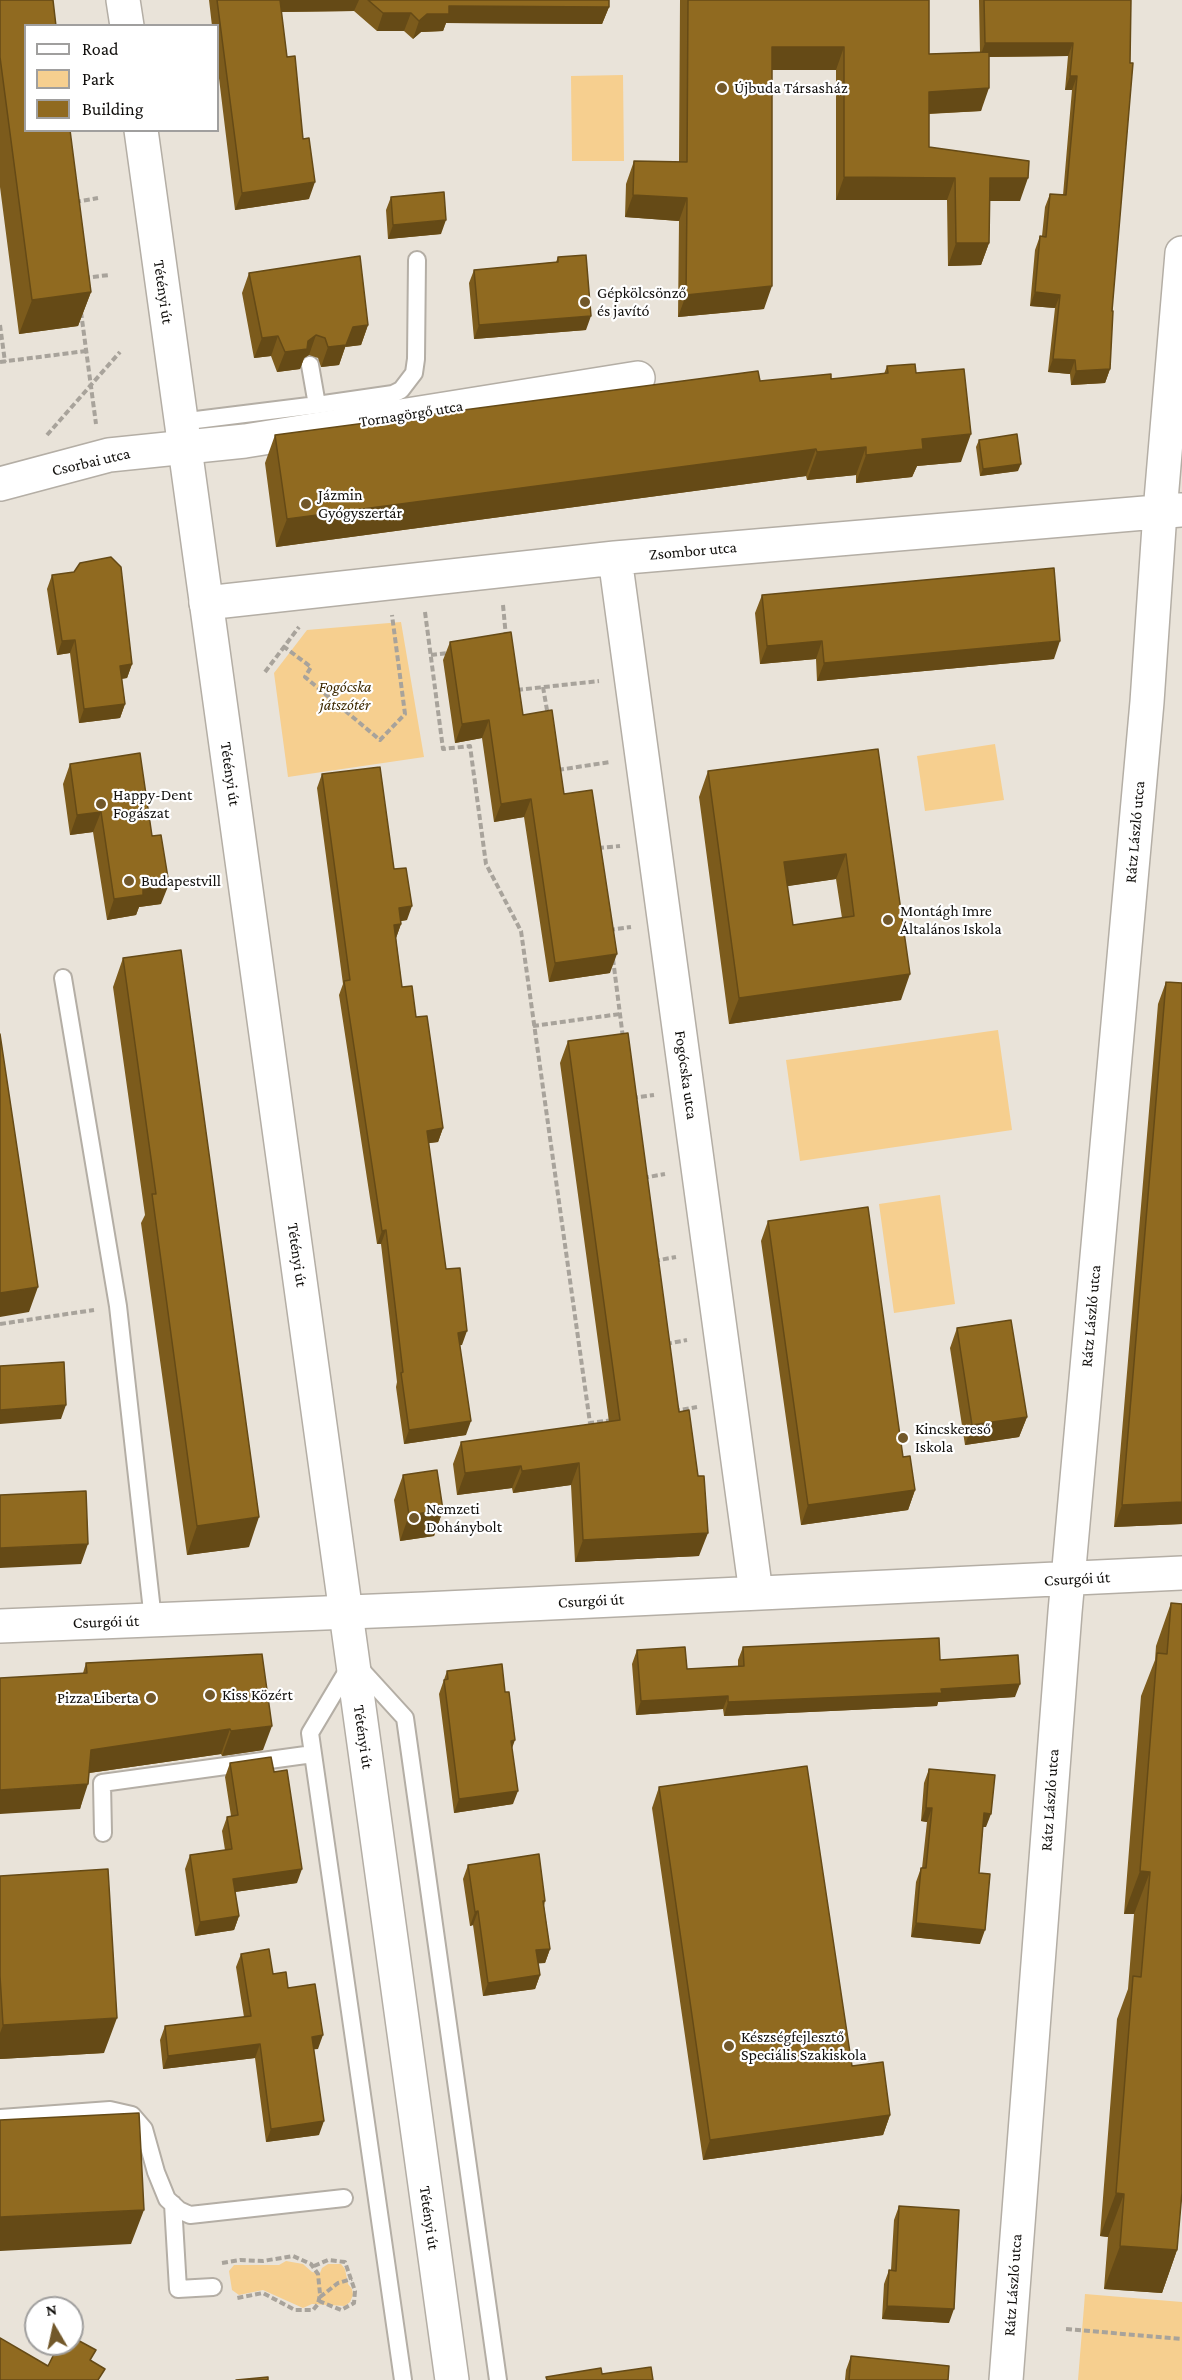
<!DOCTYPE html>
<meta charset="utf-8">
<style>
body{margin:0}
#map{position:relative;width:1182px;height:2380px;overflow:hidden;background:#e9e3d9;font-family:"Crimson Pro",serif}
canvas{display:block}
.legend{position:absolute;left:24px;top:24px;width:195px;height:108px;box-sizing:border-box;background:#fff;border:2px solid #a09f9e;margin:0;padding:8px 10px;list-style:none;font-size:18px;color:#110f0c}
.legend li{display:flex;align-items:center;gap:12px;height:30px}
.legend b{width:30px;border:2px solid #a09f9e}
.north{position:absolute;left:24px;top:2296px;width:60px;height:60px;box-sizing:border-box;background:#fff;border:2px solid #a09f9e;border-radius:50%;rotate:351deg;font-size:16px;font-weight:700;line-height:24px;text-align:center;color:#110f0c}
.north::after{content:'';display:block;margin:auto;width:21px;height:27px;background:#72582a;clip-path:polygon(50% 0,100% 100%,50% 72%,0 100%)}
</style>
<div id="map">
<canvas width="1182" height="2380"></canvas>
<ul class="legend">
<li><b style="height:8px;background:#fff"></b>Road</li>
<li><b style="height:16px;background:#f6cf8f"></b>Park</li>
<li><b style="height:16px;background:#906a20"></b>Building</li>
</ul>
<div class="north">N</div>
</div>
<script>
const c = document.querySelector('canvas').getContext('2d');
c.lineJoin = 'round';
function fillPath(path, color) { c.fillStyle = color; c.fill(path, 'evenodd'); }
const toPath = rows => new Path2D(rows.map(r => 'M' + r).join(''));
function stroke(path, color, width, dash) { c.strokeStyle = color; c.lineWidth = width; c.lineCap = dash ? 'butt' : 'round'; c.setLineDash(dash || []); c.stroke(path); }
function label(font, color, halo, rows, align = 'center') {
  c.font = font + ' "Crimson Pro",serif'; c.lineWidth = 4.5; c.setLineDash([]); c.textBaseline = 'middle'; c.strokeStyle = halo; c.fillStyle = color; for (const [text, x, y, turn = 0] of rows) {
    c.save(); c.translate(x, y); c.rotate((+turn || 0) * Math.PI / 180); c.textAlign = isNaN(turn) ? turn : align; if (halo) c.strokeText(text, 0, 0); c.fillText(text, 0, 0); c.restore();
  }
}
fillPath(toPath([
 [623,75,624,161,572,161,571,76],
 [401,622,424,757,288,777,274,673,307,630],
 [995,744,1004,800,925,811,917,756],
 [998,1030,1012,1130,800,1161,786,1060],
 [940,1195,955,1304,894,1313,879,1204],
 [286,2261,303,2264,312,2272,320,2273,322,2268,328,2264,341,2264,345,2269,348,2284,352,2289,353,2295,350,2302,345,2306,312,2304,303,2308,263,2290,239,2295,232,2290,229,2271,234,2265,279,2265],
 [1085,2294,1182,2302,1182,2380,1078,2380]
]), '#f6cf8f');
const service = toPath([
 [310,365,317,405],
 [180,422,317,405,393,394,401,390,414,373,416,359,417,260],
 [63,978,118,1306,153,1620],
 [103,1833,102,1783,313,1754],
 [0,2118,110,2110,132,2115,144,2129,156,2172,167,2199,179,2210,190,2215,344,2198],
 [173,2204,178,2289,213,2287],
 [403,2380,310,1733,353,1661,405,1718,498,2380]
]);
const minor = toPath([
 [0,484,109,455,245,441,638,378],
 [615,558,756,1593],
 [206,603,615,558,1180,510],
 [0,1626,424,1609,1182,1573],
 [1006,2380,1065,1612,1147,702,1160,512,1182,253]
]);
const tertiary = toPath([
 [123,0,127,26],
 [141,130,452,2380]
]);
stroke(service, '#b4aea5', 20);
stroke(minor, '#b4aea5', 36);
stroke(tertiary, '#b4aea5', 36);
stroke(toPath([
 [75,202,98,198],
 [84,278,109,275],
 [81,312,96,424],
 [0,325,5,362],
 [0,362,86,351],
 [47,435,120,352],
 [503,605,506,637],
 [425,612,443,749,470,746,486,864,521,931,590,1423,613,1420],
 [283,646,311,667,305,677,380,740,405,714,392,615],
 [431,655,448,653],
 [265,672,299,627],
 [543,687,548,716],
 [517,690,599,681],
 [558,770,610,762],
 [598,848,620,846],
 [609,930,631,927],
 [613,959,623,1038],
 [533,1026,620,1014],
 [632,1098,654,1095],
 [643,1178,665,1174],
 [654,1261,676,1257],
 [0,1324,94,1310],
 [666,1344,687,1340],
 [674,1411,697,1407],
 [222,2263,240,2260,263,2261,293,2256,311,2264,318,2274,320,2294,318,2304,313,2310,295,2310,263,2293,237,2298],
 [314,2266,328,2260,345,2262,355,2291,354,2303,341,2310,319,2301],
 [320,2297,338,2283,352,2279],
 [1066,2329,1182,2339]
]), '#a8a39b', 4, [6, 3]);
stroke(service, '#fff', 16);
stroke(minor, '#fff', 33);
stroke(tertiary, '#fff', 33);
fillPath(toPath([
 [0,0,91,292,78,326,19,334,0,187],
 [209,0,609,0,609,7,602,24,446,23,443,31,421,32,413,39,404,31,377,31,354,11,281,12,287,57,309,199,235,210,218,70,218,26,212,26],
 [680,0,929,0,929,54,980,52,979,0,1131,0,1112,311,1110,369,1105,383,1071,385,1070,374,1048,372,1055,308,1030,306,1035,250,1040,236,1042,236,1045,207,1050,194,1063,195,1072,90,1065,90,1068,56,989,57,981,111,929,114,929,147,1020,201,990,201,989,243,981,265,948,266,947,200,836,200,836,70,772,70,764,309,678,317,679,221,625,217,626,184,634,161,679,162],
 [391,197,441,234,388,239,386,210],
 [558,257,586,330,474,339,469,283,474,270,556,262],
 [249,273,368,325,361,345,345,347,339,365,321,367,318,358,309,355,304,358,300,369,277,372,271,356,254,358,242,293],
 [887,366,916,373,961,462,917,466,912,477,856,483,856,475,807,480,806,476,276,547,265,463,275,435,760,381,831,379,884,374],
 [979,440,1018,471,980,476,976,447],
 [52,575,132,664,127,678,122,679,125,704,120,718,79,723,70,653,57,655,47,589],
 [762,595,1054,659,817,681,816,659,760,664,755,613],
 [450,642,523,715,564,794,610,973,549,982,524,817,494,822,482,738,455,743,443,660],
 [878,749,901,1000,729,1024,699,797,708,771],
 [836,879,842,918,793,925,787,886],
 [70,764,152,836,161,904,139,907,136,915,107,920,93,832,70,835,63,784],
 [322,774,394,869,407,920,401,921,401,924,396,938,402,987,416,1017,443,1128,438,1142,428,1143,446,1269,462,1345,460,1345,466,1435,404,1444,396,1387,397,1382,381,1244,377,1244,339,995,343,984,317,788],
 [123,958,249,1547,187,1555,141,1223,145,1215,113,987],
 [1166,982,1182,1524,1114,1527,1158,1004],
 [568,1041,679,1412,699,1556,575,1562,571,1485,513,1493,512,1488,457,1495,453,1464,461,1442,609,1422,560,1063],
 [768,1221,903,1457,915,1490,908,1510,801,1525,761,1241],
 [957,1328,1027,1417,1019,1437,965,1445,950,1348],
 [403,1475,443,1510,434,1536,400,1541,394,1500],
 [1171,1603,1177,2250,1162,2293,1104,2289,1108,2237,1100,2236,1117,2019,1128,1989,1134,1914,1124,1914,1141,1696,1155,1660,1156,1646],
 [743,1647,940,1660,1015,1697,938,1702,937,1706,724,1716,723,1709,636,1715,632,1664,637,1650,687,1669,738,1666,738,1660],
 [262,1654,263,1750,222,1756,221,1754,89,1773,80,1809,83,1673,86,1663],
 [447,1671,513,1804,454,1813,439,1694],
 [230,1763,274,1772,297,1883,235,1892,239,1916,234,1930,195,1936,185,1869,190,1855,225,1850,222,1831,227,1817,231,1816,225,1777],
 [929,1769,986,1827,983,1827,979,1873,980,1944,911,1937,916,1882,921,1868,922,1868,927,1822,921,1821,924,1783],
 [659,1787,852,2066,890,2115,883,2135,703,2160,652,1808],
 [468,1865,545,1901,544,1906,550,1949,545,1963,538,1963,540,1975,535,1989,483,1996,473,1925,470,1926,463,1879],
 [0,1876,104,2053,0,2059],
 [241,1954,273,1974,288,1988,318,2049,314,2049,319,2135,266,2142,255,2058,163,2069,160,2040,165,2026,244,2017,236,1967],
 [899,2206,949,2323,882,2319,884,2284,889,2270,891,2270,894,2220],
 [851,2356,948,2380,845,2380,846,2370]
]), '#7c5b1c');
fillPath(toPath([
 [277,0,359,0,354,11,273,12],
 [449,6,609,7,602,24,446,23,443,31,421,32,413,39,419,21,427,14],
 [383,13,411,13,404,31,377,31],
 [985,43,1073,43,1068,56,980,57],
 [772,47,844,47,836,70,764,70],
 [1070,76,1077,76,1072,90,1065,90],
 [989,88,981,111,921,114,929,92],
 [844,177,955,178,947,200,836,200],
 [990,178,1028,178,1020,201,982,201],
 [315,182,309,199,235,210,242,193],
 [633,195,687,198,679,221,625,217],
 [446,220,441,234,388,239,393,225],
 [956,243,989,243,981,265,948,266],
 [772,286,764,309,678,317,686,295],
 [91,292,78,326,19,334,32,300],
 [1035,292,1060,295,1055,308,1030,306],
 [591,316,586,330,474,339,479,325],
 [368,325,361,345,345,347,353,327],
 [316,335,309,355,304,358,300,369,277,372,285,352,308,341],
 [278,336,271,356,254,358,262,338],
 [346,345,339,365,321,367,328,347],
 [1053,359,1075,360,1070,374,1048,372],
 [1110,369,1105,383,1071,385,1076,371],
 [971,434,961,462,917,466,912,477,856,483,866,455,922,439],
 [866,447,856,475,807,480,817,452],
 [816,449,806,476,276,547,287,519],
 [1021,464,1018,471,980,476,983,469],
 [75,640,70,653,57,655,62,641],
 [822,641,816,659,760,664,767,646],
 [1060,641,1054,659,817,681,824,663],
 [132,664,127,678,115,679,120,666],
 [125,704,120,718,79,723,84,709],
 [489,720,482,738,455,743,462,724],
 [531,799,524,817,494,822,501,804],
 [101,812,93,832,70,835,77,815],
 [846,854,836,879,775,888,784,862],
 [169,884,161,904,139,907,136,915,107,920,114,899,143,888],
 [412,906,407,920,394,922,399,908],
 [401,924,396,938,389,939,394,925],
 [617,954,610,973,549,982,555,963],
 [910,974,901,1000,729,1024,739,998],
 [443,1128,438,1142,422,1144,427,1131],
 [386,1230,381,1244,377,1244,382,1231],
 [38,1287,29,1312,0,1317,0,1293],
 [467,1331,462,1345,453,1346,458,1333],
 [66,1405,61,1419,0,1424,0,1410],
 [1027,1417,1019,1437,965,1445,972,1425],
 [471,1421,466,1435,404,1444,409,1430],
 [579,1463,571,1485,513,1493,522,1471],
 [521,1466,512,1488,457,1495,465,1473],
 [915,1490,908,1510,801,1525,808,1505],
 [1182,1502,1182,1524,1114,1527,1122,1505],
 [443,1510,434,1536,400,1541,409,1515],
 [259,1517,249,1547,187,1555,197,1526],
 [708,1533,699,1556,575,1562,583,1540],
 [88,1544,81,1564,0,1568,0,1548],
 [1020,1684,1015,1697,938,1702,937,1706,724,1716,728,1702],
 [728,1696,723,1709,636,1715,641,1701],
 [272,1726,263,1750,222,1756,231,1731],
 [230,1729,221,1754,82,1774,91,1750],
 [515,1740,510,1754,511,1741],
 [88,1784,80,1809,0,1814,0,1790],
 [518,1791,513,1804,454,1813,459,1799],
 [926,1808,932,1808,927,1822,921,1821],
 [984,1813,991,1814,986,1827,979,1827],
 [302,1869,297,1883,228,1893,233,1879],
 [1140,1871,1150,1872,1134,1914,1124,1914],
 [478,1911,473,1925,470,1926,475,1912],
 [239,1916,234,1930,195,1936,200,1922],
 [916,1923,985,1930,980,1944,911,1937],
 [550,1949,545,1963,531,1964,536,1950],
 [540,1975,535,1989,483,1996,488,1983],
 [117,2018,104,2053,0,2059,0,2033,3,2025],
 [323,2035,318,2049,307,2050,312,2037],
 [260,2044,255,2058,163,2069,168,2056],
 [890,2115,883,2135,703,2160,710,2140],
 [324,2121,319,2135,266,2142,271,2129],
 [1116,2193,1124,2194,1108,2237,1100,2236],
 [144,2210,131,2244,0,2251,0,2217],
 [1120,2246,1177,2250,1162,2293,1104,2289],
 [887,2306,954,2309,949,2323,882,2319]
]), '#654a16');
const building = toPath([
 [0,0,53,0,56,26,26,26,26,130,70,130,91,292,32,300,0,57,0,0],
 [217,0,280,0,287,57,295,56,303,139,309,138,315,182,242,193,217,0],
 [368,0,609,0,609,7,449,6,449,14,427,14,419,21,411,13,383,13,368,0],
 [688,0,929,0,929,54,989,52,989,88,929,92,929,147,1029,161,1028,178,990,178,989,243,956,243,955,178,844,177,844,47,772,47,772,286,686,295,687,198,633,195,634,161,687,162,688,0],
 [984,0,1131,0,1130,63,1133,63,1112,311,1113,311,1110,369,1076,371,1075,360,1053,359,1060,295,1035,292,1040,236,1046,237,1050,194,1066,195,1077,76,1070,76,1073,43,985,43,984,0],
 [444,192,446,220,393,225,391,197,444,192],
 [586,255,591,316,479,325,474,270,558,262,558,257,586,255],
 [360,256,368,325,353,327,346,345,328,347,325,338,316,335,308,341,307,349,285,352,278,336,262,338,249,273,360,256],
 [915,364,916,373,964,369,971,434,922,439,923,449,866,455,866,447,817,452,816,449,287,519,275,435,758,371,760,381,831,374,831,379,888,373,887,366,915,364],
 [1017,434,1021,464,983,469,979,440,1017,434],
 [111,557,121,567,132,664,120,666,125,704,84,709,75,640,62,641,52,575,74,572,80,563,111,557],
 [1054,568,1060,641,824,663,822,641,767,646,762,595,1054,568],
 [511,632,523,715,552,710,564,794,592,790,617,954,555,963,531,799,501,804,489,720,462,724,450,642,511,632],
 [878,749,910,974,739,998,708,771,878,749],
 [846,854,854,916,793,925,784,862,846,854],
 [140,753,152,836,161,835,169,884,143,888,143,895,114,899,101,812,77,815,70,764,140,753],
 [380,767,394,869,406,868,412,906,399,908,401,924,394,925,402,987,412,986,416,1017,427,1016,443,1128,427,1131,446,1269,460,1268,467,1331,458,1333,471,1421,409,1430,401,1373,403,1372,386,1230,382,1231,344,981,350,980,322,774,380,767],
 [181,950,259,1517,197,1526,152,1194,156,1194,123,958,181,950],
 [1166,982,1182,983,1182,1502,1122,1505,1166,982],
 [628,1033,679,1412,689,1410,698,1476,704,1476,708,1533,583,1540,579,1463,522,1471,521,1466,465,1473,461,1442,620,1420,568,1041,628,1033],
 [0,1034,38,1287,0,1293,0,1034],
 [868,1207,903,1457,910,1456,915,1490,808,1505,768,1221,868,1207],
 [1011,1320,1027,1417,972,1425,957,1328,1011,1320],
 [64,1362,66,1405,0,1410,0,1366,64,1362],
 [437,1470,443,1510,409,1515,403,1475,437,1470],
 [86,1491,88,1544,0,1548,0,1495,86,1491],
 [1171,1603,1182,1604,1182,2192,1177,2250,1120,2246,1124,2194,1116,2193,1133,1976,1141,1977,1150,1872,1140,1871,1157,1653,1167,1654,1171,1603],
 [939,1638,940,1660,1018,1655,1020,1684,941,1689,942,1693,728,1702,728,1696,641,1701,637,1650,685,1647,687,1669,744,1666,743,1647,939,1638],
 [262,1654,272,1726,231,1731,230,1729,91,1750,88,1784,0,1790,0,1678,87,1673,86,1663,262,1654],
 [502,1664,505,1692,509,1692,515,1740,511,1741,518,1791,459,1799,444,1680,448,1679,447,1671,502,1664],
 [271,1757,274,1772,287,1770,302,1869,233,1879,239,1916,200,1922,190,1855,232,1849,227,1817,238,1815,230,1763,271,1757],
 [807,1766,852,2066,883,2062,890,2115,710,2140,659,1787,807,1766],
 [929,1769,995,1775,991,1814,984,1813,979,1873,990,1874,985,1930,916,1923,921,1868,926,1868,932,1808,926,1808,929,1769],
 [539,1854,545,1901,543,1901,550,1949,536,1950,540,1975,488,1983,478,1911,475,1912,468,1865,539,1854],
 [108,1869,117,2018,3,2025,0,1976,0,1876,108,1869],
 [269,1949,273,1974,286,1972,288,1988,315,1984,323,2035,312,2037,324,2121,271,2129,260,2044,168,2056,165,2026,251,2016,241,1954,269,1949],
 [139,2113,144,2210,0,2217,0,2120,139,2113],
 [899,2206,959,2210,954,2309,887,2306,889,2270,896,2271,899,2206],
 [72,2337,96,2350,90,2360,105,2369,98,2380,0,2380,0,2338,48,2366,59,2344,72,2344,72,2337],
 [851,2356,949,2366,948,2380,849,2380,851,2356],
 [651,2367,653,2380,547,2380,546,2377,601,2368,602,2374,651,2367],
 [268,2377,268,2380,236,2380,268,2377]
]);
fillPath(building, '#906a20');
stroke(building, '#654a16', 1.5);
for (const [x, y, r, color] of [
 [722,88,6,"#72582a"],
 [585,302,6,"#72582a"],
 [306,504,6,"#72582a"],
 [101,804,6,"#72582a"],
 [129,881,6,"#72582a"],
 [888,920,6,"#72582a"],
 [903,1438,6,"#72582a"],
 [414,1518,6,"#72582a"],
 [210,1695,6,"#72582a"],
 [151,1698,6,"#72582a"],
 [729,2046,6,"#72582a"]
]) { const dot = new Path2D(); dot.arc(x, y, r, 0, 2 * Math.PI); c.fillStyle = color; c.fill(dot); stroke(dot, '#fff', 2); }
label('16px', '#110f0c', '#fff', [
 ["Újbuda Társasház",734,88],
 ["Gépkölcsönző",597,293],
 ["és javító",597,311],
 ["Jázmin",318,495],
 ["Gyógyszertár",318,513],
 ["Happy-Dent",113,795],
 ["Fogászat",113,813],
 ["Budapestvill",141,881],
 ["Montágh Imre",900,911],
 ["Általános Iskola",900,929],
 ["Kincskereső",915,1429],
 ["Iskola",915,1447],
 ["Nemzeti",426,1509],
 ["Dohánybolt",426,1527],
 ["Kiss Közért",222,1695],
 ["Pizza Liberta",139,1698,"right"],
 ["Készségfejlesztő",741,2037],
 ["Speciális Szakiskola",741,2055]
], 'left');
label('16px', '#110f0c', '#fff', [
 ["Tétényi út",163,292,82],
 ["Tornagörgő utca",411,414,-9],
 ["Csorbai utca",91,462,-13],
 ["Zsombor utca",693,551,-5],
 ["Tétényi út",230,774,82],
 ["Rátz László utca",1135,832,-85],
 ["Fogócska utca",686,1075,82],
 ["Tétényi út",297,1255,82],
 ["Rátz László utca",1091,1316,-85],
 ["Csurgói út",1077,1579,-3],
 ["Csurgói út",591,1601,-3],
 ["Csurgói út",106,1622,-2],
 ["Tétényi út",363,1737,82],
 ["Rátz László utca",1050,1800,-86],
 ["Tétényi út",429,2218,82],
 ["Rátz László utca",1013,2285,-86]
]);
label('italic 16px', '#3d2900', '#fff', [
 ["Fogócska",345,687],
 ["játszótér",345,705]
]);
</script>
